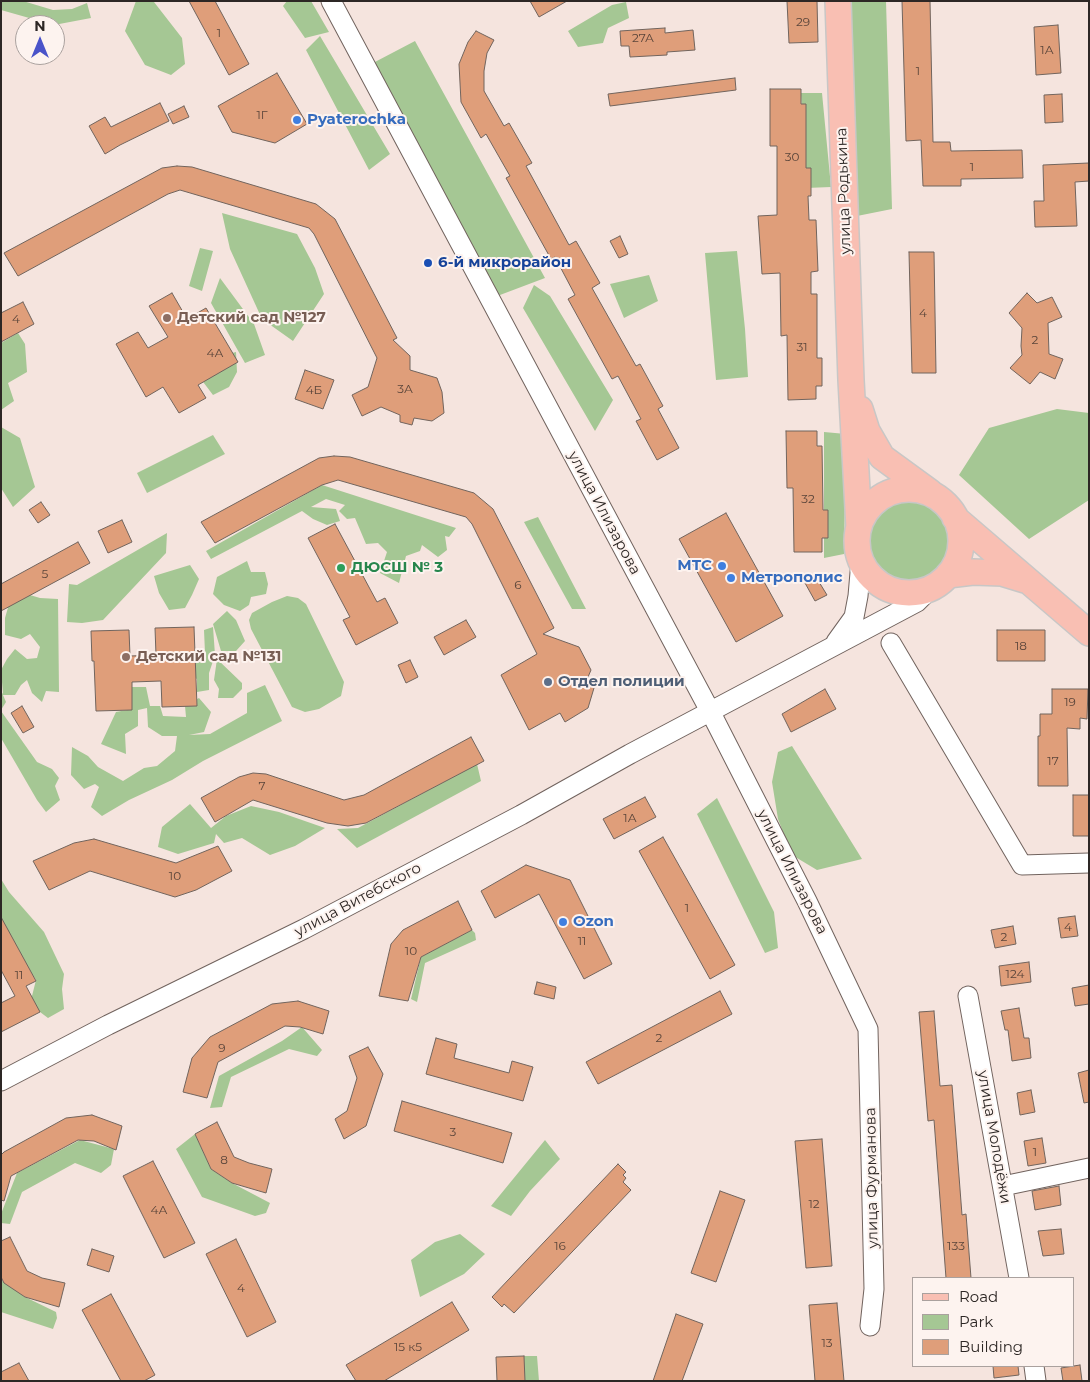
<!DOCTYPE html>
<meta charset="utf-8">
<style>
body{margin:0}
#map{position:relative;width:1090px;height:1382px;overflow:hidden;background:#f5e4de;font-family:Montserrat,sans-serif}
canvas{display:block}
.frame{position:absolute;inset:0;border:2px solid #2d2725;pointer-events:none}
.legend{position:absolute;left:912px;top:1277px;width:162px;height:90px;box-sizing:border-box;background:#fdf3ef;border:1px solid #aaa19e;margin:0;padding:6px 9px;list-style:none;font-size:15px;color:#2d2725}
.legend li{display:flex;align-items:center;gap:10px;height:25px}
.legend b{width:25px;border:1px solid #aaa19e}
.north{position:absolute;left:15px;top:15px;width:50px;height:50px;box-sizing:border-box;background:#fdf3ef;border:1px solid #aaa19e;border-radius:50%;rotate:0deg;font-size:14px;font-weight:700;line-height:20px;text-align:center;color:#2d2725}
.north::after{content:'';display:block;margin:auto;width:18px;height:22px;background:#4a53c9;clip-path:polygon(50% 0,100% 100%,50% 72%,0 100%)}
</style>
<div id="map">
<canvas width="1090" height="1382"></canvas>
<div class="frame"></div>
<ul class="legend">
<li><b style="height:6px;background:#f9bfb3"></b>Road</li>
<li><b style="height:14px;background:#a5c794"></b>Park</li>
<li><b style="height:14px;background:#df9e7a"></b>Building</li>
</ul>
<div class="north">N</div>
</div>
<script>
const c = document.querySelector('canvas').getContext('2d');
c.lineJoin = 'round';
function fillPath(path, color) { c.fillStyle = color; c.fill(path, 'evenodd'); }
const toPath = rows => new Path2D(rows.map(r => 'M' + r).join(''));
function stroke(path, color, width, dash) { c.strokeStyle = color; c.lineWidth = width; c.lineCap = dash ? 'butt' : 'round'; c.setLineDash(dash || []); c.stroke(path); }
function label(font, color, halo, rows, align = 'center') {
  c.font = font + ' Montserrat,sans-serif'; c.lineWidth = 4; c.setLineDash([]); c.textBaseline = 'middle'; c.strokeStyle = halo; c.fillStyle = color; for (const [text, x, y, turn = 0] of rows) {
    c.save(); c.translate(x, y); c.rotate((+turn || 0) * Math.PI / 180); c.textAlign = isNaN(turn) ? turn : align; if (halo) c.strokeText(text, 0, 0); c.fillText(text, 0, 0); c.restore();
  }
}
fillPath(toPath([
 [1,1,23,1,53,10,72,9,87,3,91,18,54,25,1,10],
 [136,1,154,2,182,38,185,64,171,75,145,65,125,31],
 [287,1,311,1,329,32,305,38,283,6],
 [849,1,886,1,892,209,852,217],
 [626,2,629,18,608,28,603,43,578,47,568,31,612,5],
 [320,36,390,154,369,170,306,50],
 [415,41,545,278,492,298,373,63],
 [801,93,822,93,831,187,806,188],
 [222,213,297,234,315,268,324,294,293,341,262,319,230,249],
 [200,248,213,251,202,291,189,286],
 [737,251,745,329,748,377,716,380,705,253],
 [649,275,658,301,624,318,610,284],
 [220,278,254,324,265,355,245,363,211,303],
 [534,285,550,296,613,400,595,431,523,308],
 [18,333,25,344,27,372,8,383,14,401,1,410,1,343],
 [236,352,237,372,229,387,213,395,191,366,196,362],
 [1057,409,1089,413,1089,500,1029,539,959,475,989,428],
 [1,427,20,438,35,487,13,507,1,488],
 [824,432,846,434,844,554,824,558],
 [213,435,225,454,147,493,137,473],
 [322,485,456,528,449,537,445,536,447,550,438,557,422,545,420,551,406,556,399,583,380,573,387,552,378,543,366,544,355,518,347,519,339,511,345,505,326,499,311,507,336,509,340,521,327,525,313,519,302,511,211,559,206,551],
 '868 541a41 41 0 1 1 82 0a41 41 0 1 1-82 0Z',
 [538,517,586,609,572,609,524,522],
 [167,533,166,553,103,620,82,623,67,622,69,584,77,585],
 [247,561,251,572,265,572,268,584,266,594,251,597,249,605,240,611,224,605,213,594,217,577],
 [190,565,199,579,192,595,185,608,169,610,159,593,154,576],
 [23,593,40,598,58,599,59,692,46,691,42,702,32,693,27,680,21,685,15,695,3,695,6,702,1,710,1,691,3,694,1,670,7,659,15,649,27,659,37,658,40,647,30,634,21,639,5,635,5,618,9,604],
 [287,596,298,598,306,604,344,682,341,696,319,709,305,712,292,707,251,629,249,620,252,613,272,602],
 [227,611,236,620,245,641,236,651,221,651,213,624],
 [213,627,215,655,209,673,209,690,197,692,197,679,188,674,192,662,205,653,204,630],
 [217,659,242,683,242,689,233,698,218,698,219,689,214,680],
 [265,685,282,721,203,761,172,780,129,800,102,816,91,807,99,787,95,784,84,789,71,775,72,747,88,756,98,767,123,781,144,768,157,766,175,751,177,736,162,736,148,727,147,708,138,710,138,726,125,734,126,754,101,744,116,712,132,709,132,687,146,687,150,706,160,706,163,716,186,717,185,706,197,706,197,699,199,698,211,712,204,732,189,735,210,734,247,713,247,693],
 [1,711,37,762,52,769,59,778,55,786,60,800,46,812,37,800,1,738],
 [792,746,862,859,817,870,792,855,778,819,772,782,778,752],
 [477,764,481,781,357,848,337,829,358,828],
 [717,798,774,912,778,948,765,953,697,814],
 [190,804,211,828,226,816,251,806,279,812,325,828,295,846,270,855,242,838,224,843,216,834,214,843,178,854,158,847,162,827],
 [1,879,9,892,44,932,64,974,62,989,64,1009,48,1018,40,1012,31,1000,36,980,1,927],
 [472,930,475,933,476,940,425,963,417,1002,411,999,421,957],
 [302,1027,322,1050,317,1056,289,1049,231,1077,222,1107,210,1108,219,1076,282,1041],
 [195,1134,211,1169,232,1183,270,1203,266,1213,255,1216,202,1197,176,1149],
 [80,1140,114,1149,111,1165,101,1173,75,1163,22,1192,10,1224,1,1223,1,1214,17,1173],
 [545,1140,560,1159,530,1191,511,1216,491,1206],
 [460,1234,485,1254,464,1274,420,1297,411,1260,435,1242],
 [1,1280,25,1297,56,1312,57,1318,53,1329,1,1312],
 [524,1356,537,1356,539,1381,524,1381]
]), '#a5c794');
const building = toPath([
 [189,1,215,1,249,64,229,75,189,1],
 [530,1,567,1,539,17,530,1],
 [787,1,817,1,818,42,789,43,787,1],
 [902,1,930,1,933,142,950,142,951,151,1022,150,1023,178,961,179,961,186,923,186,921,140,906,141,902,1],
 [1058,25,1061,73,1036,75,1034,27,1058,25],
 [665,28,665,33,693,30,695,50,667,52,667,55,630,57,629,46,621,46,620,31,665,28],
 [476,31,494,40,487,53,484,71,484,91,504,126,509,123,532,163,526,166,569,245,576,241,600,283,592,288,636,366,640,364,663,406,658,409,679,448,657,460,636,421,641,419,618,376,612,379,568,299,575,295,555,257,551,259,506,178,510,176,486,134,481,138,461,102,459,64,468,42,476,31],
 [277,73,307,124,275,143,232,132,218,106,277,73],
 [735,78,736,90,610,106,608,94,735,78],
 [770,89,801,89,801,104,806,104,806,168,811,168,811,196,808,196,809,220,816,220,818,271,811,272,811,294,817,294,817,358,822,358,822,386,816,386,816,399,788,400,787,335,781,336,780,273,762,274,758,216,777,215,777,146,770,146,770,89],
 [1062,94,1063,122,1045,123,1044,95,1062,94],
 [160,103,169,121,120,145,105,154,89,126,105,117,111,127,160,103],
 [184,106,189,117,173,124,168,114,184,106],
 [1089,163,1089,181,1075,182,1077,226,1035,227,1034,201,1044,201,1043,165,1089,163],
 [177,166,192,167,316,204,335,219,397,338,393,340,410,356,410,370,437,378,442,392,444,413,432,421,414,418,412,425,400,422,400,415,381,407,362,416,352,395,368,387,377,358,314,234,309,228,180,190,168,194,18,276,4,253,162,168,177,166],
 [620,236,628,254,619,258,610,241,620,236],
 [909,252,934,252,936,373,912,373,909,252],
 [172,293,187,319,206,308,238,362,198,385,206,398,179,413,163,387,146,397,116,344,138,332,148,348,168,337,149,306,172,293],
 [1027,293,1037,303,1052,297,1062,317,1048,323,1049,354,1063,359,1055,379,1040,372,1030,384,1010,368,1022,355,1021,346,1022,328,1009,313,1027,293],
 [23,302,34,324,1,342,1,313,23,302],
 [305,370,334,380,323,409,295,399,305,370],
 [786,431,817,431,817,446,822,446,823,510,828,510,828,538,822,538,822,552,794,552,793,488,787,488,786,431],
 [334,456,350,457,474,493,493,509,554,628,543,634,579,647,591,670,588,677,594,688,588,708,565,722,560,713,529,730,501,675,537,654,472,524,466,517,338,480,322,485,215,543,201,522,319,458,334,456],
 [41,502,50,515,38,523,29,510,41,502],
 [726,513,783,616,736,642,679,539,726,513],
 [122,520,132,542,108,553,98,531,122,520],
 [335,524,377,602,385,598,398,623,356,645,343,620,350,617,308,538,335,524],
 [78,542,90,563,1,611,1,584,78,542],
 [816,577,827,595,815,601,805,583,816,577],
 [466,620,476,637,444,655,434,637,466,620],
 [194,627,197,706,162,707,161,681,132,682,132,710,96,711,94,661,92,661,91,631,129,630,130,656,156,655,155,628,194,627],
 [997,630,1045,630,1045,661,997,661,997,630],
 [410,660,418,677,406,683,398,665,410,660],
 [825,689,836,709,791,732,782,714,825,689],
 [1052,689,1088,689,1087,719,1080,718,1080,729,1067,728,1068,786,1038,786,1038,736,1040,736,1040,714,1052,714,1052,689],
 [22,706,34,727,23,733,11,713,22,706],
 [471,737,484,761,366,823,348,826,327,823,253,800,215,822,201,798,239,777,253,773,266,774,344,800,364,795,471,737],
 [1073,795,1089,795,1089,836,1073,836,1073,795],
 [645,797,656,817,614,839,603,819,645,797],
 [663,837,735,965,710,979,639,851,663,837],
 [94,839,176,863,218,846,232,871,196,890,175,897,90,871,49,890,33,861,74,843,94,839],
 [526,865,570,880,612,964,584,979,539,894,495,918,481,891,526,865],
 [458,901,472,930,421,957,408,1001,379,996,391,944,403,930,458,901],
 [1075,916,1078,936,1061,938,1058,918,1075,916],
 [1,917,36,981,26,986,40,1012,1,1032,1,1003,15,996,1,970,1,917],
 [1013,926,1016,944,995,948,991,930,1013,926],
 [1029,962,1031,982,1001,986,999,966,1029,962],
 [537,982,556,987,554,999,534,994,537,982],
 [1089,985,1089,1004,1075,1006,1072,988,1089,985],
 [720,991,732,1014,598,1084,586,1062,720,991],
 [298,1001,329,1011,323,1034,300,1027,285,1026,218,1062,207,1098,183,1092,192,1058,210,1037,272,1004,298,1001],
 [1019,1008,1024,1038,1029,1038,1031,1058,1012,1061,1008,1030,1005,1030,1001,1011,1019,1008],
 [934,1011,940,1086,952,1085,962,1215,966,1214,971,1278,946,1278,934,1120,928,1121,919,1012,934,1011],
 [436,1038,457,1044,454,1058,509,1073,512,1061,533,1067,523,1101,426,1074,436,1038],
 [368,1047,383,1074,366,1126,344,1139,335,1119,347,1111,357,1078,349,1056,368,1047],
 [1089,1070,1089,1102,1084,1103,1078,1073,1089,1070],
 [1031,1090,1035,1112,1020,1115,1017,1093,1031,1090],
 [402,1101,512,1133,503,1163,394,1131,402,1101],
 [92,1115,122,1126,116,1150,94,1141,78,1140,11,1176,4,1201,1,1200,1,1155,4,1152,66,1118,92,1115],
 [217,1122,234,1157,249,1163,272,1169,266,1193,232,1183,211,1169,195,1134,217,1122],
 [1042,1138,1046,1163,1028,1166,1024,1141,1042,1138],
 [822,1139,832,1266,806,1268,795,1141,822,1139],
 [153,1161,195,1243,164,1258,123,1176,153,1161],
 [618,1164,626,1172,623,1175,626,1178,623,1182,631,1190,514,1313,504,1304,502,1307,492,1297,618,1164],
 [1059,1186,1061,1205,1035,1210,1032,1191,1059,1186],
 [720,1191,745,1200,716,1282,691,1273,720,1191],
 [1061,1229,1064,1254,1043,1256,1038,1231,1061,1229],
 [10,1237,27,1271,42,1278,65,1283,59,1307,25,1297,4,1283,1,1277,1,1241,10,1237],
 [236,1239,276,1322,247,1337,206,1254,236,1239],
 [92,1249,114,1256,109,1272,87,1265,92,1249],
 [111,1294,155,1375,144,1381,121,1381,82,1310,111,1294],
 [452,1302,469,1330,384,1381,356,1381,346,1365,452,1302],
 [837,1303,844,1381,815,1381,809,1305,837,1303],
 [676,1314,703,1324,682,1381,653,1381,676,1314],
 [524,1356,525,1381,497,1381,496,1357,524,1356],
 [19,1363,29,1381,1,1381,1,1372,19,1363],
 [1080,1365,1082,1381,1063,1381,1061,1368,1080,1365],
 [993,1366,1018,1366,1019,1375,994,1378,993,1366]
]);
fillPath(building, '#df9e7a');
stroke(building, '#71645d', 1);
const minor = toPath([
 [331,1,710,711,807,901,868,1029,874,1289,870,1326],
 [836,642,854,617,858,596,861,561],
 [891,643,1022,865,1089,863],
 [968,996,1019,1278],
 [1,1081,108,1025,304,929,521,815,630,754,917,602,930,589],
 [1003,1186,1089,1168],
 [1034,1366,1036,1381]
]);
const major = toPath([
 [838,1,851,380,859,527],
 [860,409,867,431,882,457,930,492],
 '857 541a52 52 0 1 1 104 0a52 52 0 1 1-104 0Z',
 [955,518,1089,633],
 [948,575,973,572,1002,573,1025,580]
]);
stroke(minor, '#71635e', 21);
stroke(major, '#c8c7c6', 28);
stroke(minor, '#fff', 19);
stroke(major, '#f9bfb3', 25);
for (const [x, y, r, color] of [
 [297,120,5,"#3f7fe0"],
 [428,263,5,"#1a4fb4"],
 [167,318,5,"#8d6e63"],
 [722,566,5,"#3f7fe0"],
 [341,568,5,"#2e9e5b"],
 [731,578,5,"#3f7fe0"],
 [126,657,5,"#8d6e63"],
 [548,682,5,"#5c6f8a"],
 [563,922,5,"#3f7fe0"]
]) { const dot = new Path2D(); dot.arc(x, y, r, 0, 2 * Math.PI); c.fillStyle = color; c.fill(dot); stroke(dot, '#fdf3ef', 2); }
label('12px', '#5a453a', null, [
 ["29",803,22],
 ["1",219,33],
 ["27А",643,38],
 ["1А",1047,50],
 ["1",918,71],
 ["1Г",262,115],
 ["30",792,157],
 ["1",972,167],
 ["4",923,313],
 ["4",16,319],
 ["2",1035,340],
 ["31",802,347],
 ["4А",215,353],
 ["3А",405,389],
 ["4Б",314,390],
 ["32",808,499],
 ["5",45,574],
 ["6",518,585],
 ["18",1021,646],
 ["19",1070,702],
 ["17",1053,761],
 ["7",262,786],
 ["1А",630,818],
 ["10",175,876],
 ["1",687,908],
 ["4",1068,927],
 ["2",1004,937],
 ["11",582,941],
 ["10",411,951],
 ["124",1015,974],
 ["11",19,975],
 ["2",659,1038],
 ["9",222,1048],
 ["3",453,1132],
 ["1",1035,1152],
 ["8",224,1160],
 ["12",814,1204],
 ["4А",159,1210],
 ["16",560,1246],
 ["133",956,1246],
 ["4",241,1288],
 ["13",827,1343],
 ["15 к5",408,1347]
]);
label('bold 15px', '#366cbe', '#fdf3ef', [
 ["Pyaterochka",307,120],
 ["МТС",712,566,"right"],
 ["Метрополис",741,578],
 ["Ozon",573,922]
], 'left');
label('15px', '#2d2725', '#fdf3ef', [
 ["улица Родькина",844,191,-92],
 ["улица Илизарова",604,513,62],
 ["улица Илизарова",792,872,63],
 ["улица Витебского",358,900,-28],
 ["улица Молодёжи",994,1137,80],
 ["улица Фурманова",872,1178,-91]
]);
label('bold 15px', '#164399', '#fdf3ef', [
 ["6-й микрорайон",438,263]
], 'left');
label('bold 15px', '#785e54', '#fdf3ef', [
 ["Детский сад №127",177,318],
 ["Детский сад №131",136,657]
], 'left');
label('bold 15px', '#27864d', '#fdf3ef', [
 ["ДЮСШ № 3",351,568]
], 'left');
label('bold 15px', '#4e5e75', '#fdf3ef', [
 ["Отдел полиции",558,682]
], 'left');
</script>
